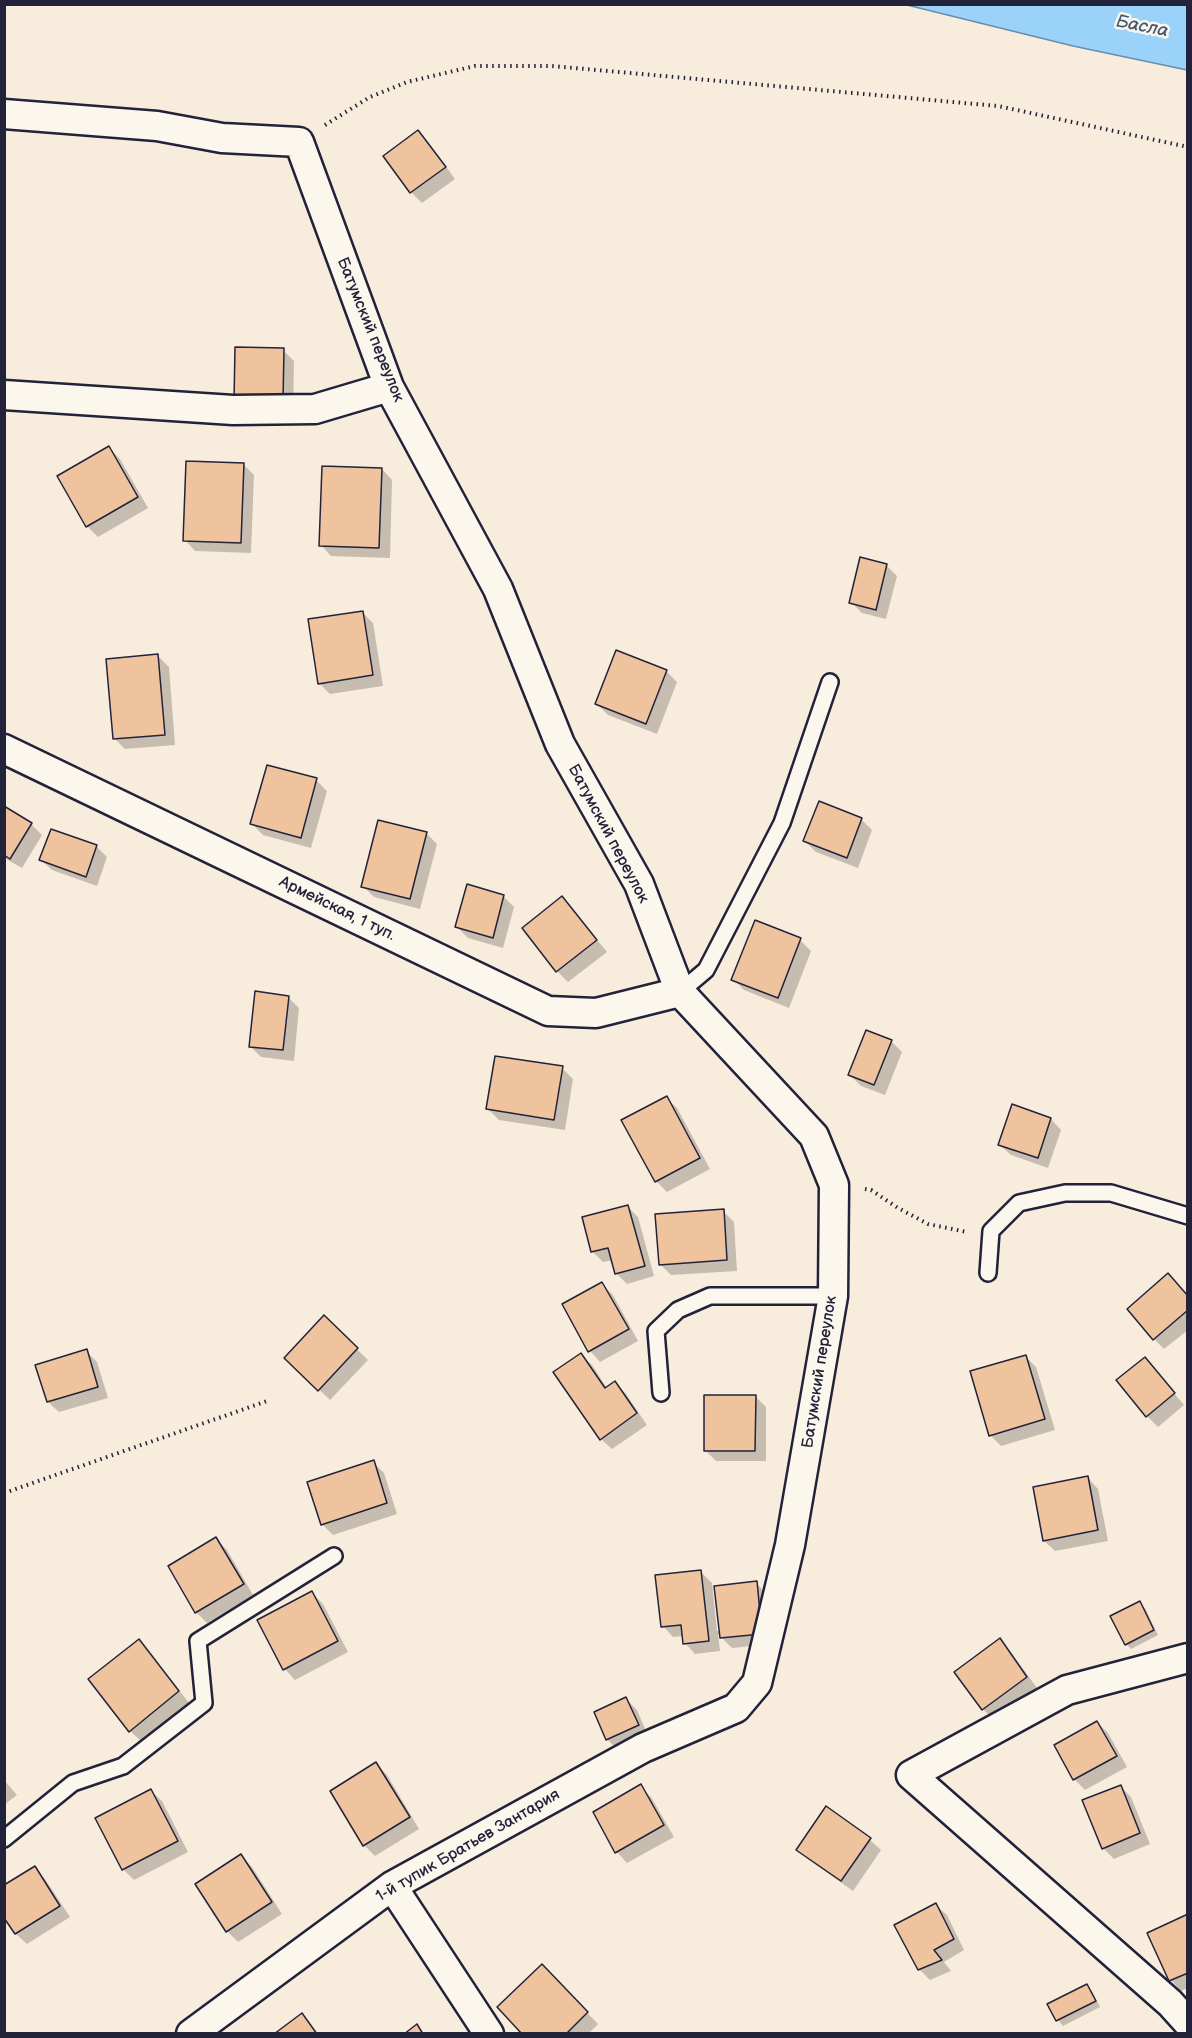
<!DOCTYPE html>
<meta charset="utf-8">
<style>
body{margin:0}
#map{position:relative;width:1192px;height:2038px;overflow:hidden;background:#f8eddc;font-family:"Balsamiq Sans",sans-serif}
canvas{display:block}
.frame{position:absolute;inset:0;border:6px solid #22223b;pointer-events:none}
</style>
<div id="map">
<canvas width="1192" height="2038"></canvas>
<div class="frame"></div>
</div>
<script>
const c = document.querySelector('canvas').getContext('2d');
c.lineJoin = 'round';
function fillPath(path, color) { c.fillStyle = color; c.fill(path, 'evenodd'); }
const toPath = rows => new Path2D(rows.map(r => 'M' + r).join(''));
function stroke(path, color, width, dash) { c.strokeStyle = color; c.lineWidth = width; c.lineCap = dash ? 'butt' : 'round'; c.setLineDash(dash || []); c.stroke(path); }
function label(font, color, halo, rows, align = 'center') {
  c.font = font + ' "Balsamiq Sans",sans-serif'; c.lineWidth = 5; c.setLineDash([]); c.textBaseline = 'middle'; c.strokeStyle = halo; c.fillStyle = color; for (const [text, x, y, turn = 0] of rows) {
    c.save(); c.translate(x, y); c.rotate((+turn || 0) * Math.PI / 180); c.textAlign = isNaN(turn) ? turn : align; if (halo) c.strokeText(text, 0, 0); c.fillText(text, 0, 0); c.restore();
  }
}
const water = toPath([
 [907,5,1187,5,1187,70,1073,46,907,5]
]);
fillPath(water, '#9ad2f9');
stroke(water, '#6a8cad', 1.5);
fillPath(toPath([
 [418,132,428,142,455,179,422,203,411,192],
 [283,350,294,361,293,411,235,400],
 [109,448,120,459,148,508,98,537,87,526],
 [243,464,254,475,251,553,195,551,185,540],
 [382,469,392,480,390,558,331,556,321,545],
 [886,565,897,576,886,619,862,613,851,602],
 [362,612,373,623,383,686,330,694,319,683],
 [158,656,169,667,175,745,125,749,114,738],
 [666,671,677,682,657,734,608,715,597,704],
 [316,780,327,791,311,848,263,835,252,824],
 [4,808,31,824,42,835,22,868,4,858],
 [861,819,872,830,858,868,816,852,805,841],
 [426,833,437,844,420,909,374,897,363,886],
 [96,846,107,857,97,886,52,870,41,860],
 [503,896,514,907,503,948,468,938,457,927],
 [562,898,607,952,568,982,557,971,524,928],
 [800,940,811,951,789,1008,744,990,733,979],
 [288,997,299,1008,294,1061,261,1057,250,1046],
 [891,1041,902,1052,885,1095,861,1086,850,1075],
 [562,1068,573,1079,565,1130,499,1120,488,1109],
 [666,1098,677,1108,710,1169,667,1192,656,1181],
 [1051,1119,1061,1130,1048,1168,1011,1155,1000,1145],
 [627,1206,638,1217,654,1276,627,1284,616,1273,613,1260,603,1262,592,1251],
 [723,1211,734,1222,737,1271,671,1275,660,1264],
 [602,1284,613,1295,638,1341,600,1362,590,1351],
 [1188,1296,1188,1330,1164,1349,1154,1339],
 [324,1317,368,1360,330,1400,286,1358],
 [86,1351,97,1362,108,1398,59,1412,48,1402],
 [581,1355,592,1365,607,1388,615,1383,626,1394,647,1425,612,1449,601,1439],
 [1025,1356,1036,1367,1055,1430,1001,1446,990,1435],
 [1145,1359,1184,1405,1158,1427,1147,1416],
 [755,1396,766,1407,766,1461,716,1461,705,1450],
 [373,1462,384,1473,397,1514,333,1535,322,1524],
 [1088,1478,1098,1489,1108,1541,1055,1551,1044,1541],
 [216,1539,227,1550,253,1595,207,1623,196,1612],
 [701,1572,712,1583,717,1631,720,1631,756,1583,767,1594,772,1644,732,1648,718,1634,720,1651,695,1654,685,1643,684,1636,673,1637,663,1626],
 [312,1593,323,1604,348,1652,295,1680,285,1669],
 [1139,1603,1145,1608,1158,1635,1131,1649,1126,1644],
 [999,1640,1010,1651,1037,1688,994,1720,983,1709],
 [138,1641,149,1652,189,1703,141,1741,130,1731],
 [626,1699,637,1710,648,1736,618,1750,607,1739],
 [1097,1722,1108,1733,1127,1767,1085,1790,1075,1780,1056,1746],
 [376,1764,387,1775,419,1829,375,1856,364,1845,332,1792],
 [4,1780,17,1795,4,1805],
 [640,1786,651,1797,674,1837,627,1863,617,1852],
 [1120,1786,1131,1797,1150,1844,1114,1859,1103,1848],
 [151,1791,162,1801,188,1852,134,1880,123,1869,97,1818],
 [826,1809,870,1840,881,1850,853,1891,809,1860,798,1850],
 [241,1856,252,1867,282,1914,238,1942,227,1931],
 [35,1868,45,1879,70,1917,27,1944,16,1934,4,1915],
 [936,1905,947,1915,964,1950,944,1962,951,1971,930,1980,919,1969],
 [1188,1916,1188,1988,1181,1991,1171,1980],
 [542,1966,598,2024,588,2034,524,2034],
 [1087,1986,1092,1991,1100,2007,1063,2026,1058,2020,1049,2005]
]), '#0003');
const building = toPath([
 [418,130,446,167,410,193,383,156,418,130],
 [235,347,284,348,283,401,234,401,235,347],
 [109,446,138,497,86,527,57,476,109,446],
 [186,461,244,463,241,543,183,541,186,461],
 [322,466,382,468,379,548,319,546,322,466],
 [860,557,887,564,876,610,849,603,860,557],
 [363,611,373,675,318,684,308,619,363,611],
 [616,650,667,670,646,724,595,704,616,650],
 [158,654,165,735,113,739,106,659,158,654],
 [267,765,317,778,301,838,250,824,267,765],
 [819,801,862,818,847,858,803,841,819,801],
 [4,806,32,823,10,859,4,855,4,806],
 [378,820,427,832,410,899,361,887,378,820],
 [51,829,97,845,86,877,39,860,51,829],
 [467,884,504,895,493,938,455,927,467,884],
 [562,896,597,940,556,972,522,928,562,896],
 [755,920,801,938,778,998,731,980,755,920],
 [255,991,289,996,283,1050,249,1047,255,991],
 [866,1030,892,1040,874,1085,848,1075,866,1030],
 [495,1056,563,1066,554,1120,486,1109,495,1056],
 [667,1096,700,1158,655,1182,621,1120,667,1096],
 [1012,1104,1051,1118,1038,1158,998,1145,1012,1104],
 [628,1205,645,1266,615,1274,608,1248,591,1252,582,1217,628,1205],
 [724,1209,727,1260,659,1265,655,1214,724,1209],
 [1168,1273,1188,1296,1188,1310,1153,1340,1127,1309,1168,1273],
 [602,1282,629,1329,588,1352,562,1304,602,1282],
 [324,1315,358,1348,318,1391,284,1358,324,1315],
 [87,1349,98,1387,47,1402,35,1365,87,1349],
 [581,1353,605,1388,615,1381,637,1413,600,1440,553,1372,581,1353],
 [1026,1355,1045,1419,989,1436,970,1371,1026,1355],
 [1145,1357,1175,1393,1146,1417,1116,1380,1145,1357],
 [704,1395,756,1395,755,1451,704,1451,704,1395],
 [374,1460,387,1503,321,1525,307,1482,374,1460],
 [1088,1476,1098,1530,1043,1541,1033,1487,1088,1476],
 [216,1537,244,1584,195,1613,168,1566,216,1537],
 [701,1570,709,1641,683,1644,681,1625,661,1627,655,1575,701,1570],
 [757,1581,762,1634,720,1638,714,1586,757,1581],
 [312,1591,338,1641,283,1670,257,1620,312,1591],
 [1140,1601,1154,1630,1125,1645,1110,1616,1140,1601],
 [1000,1638,1027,1677,982,1710,954,1672,1000,1638],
 [139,1639,179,1691,129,1732,88,1679,139,1639],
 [626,1697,639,1725,606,1740,594,1712,626,1697],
 [1097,1721,1117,1756,1073,1780,1054,1745,1097,1721],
 [376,1762,410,1817,363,1846,330,1791,376,1762],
 [641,1784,664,1825,615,1853,593,1812,641,1784],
 [1121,1785,1140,1833,1102,1849,1082,1800,1121,1785],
 [151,1789,178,1841,122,1870,95,1818,151,1789],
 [826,1806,871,1838,841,1881,796,1850,826,1806],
 [241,1854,272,1902,226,1932,195,1884,241,1854],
 [35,1866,60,1906,15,1934,4,1918,4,1885,35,1866],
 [936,1903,954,1939,934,1950,942,1960,918,1970,894,1925,936,1903],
 [1188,1914,1188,1973,1169,1981,1147,1933,1188,1914],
 [542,1964,588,2012,566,2034,522,2034,497,2007,542,1964],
 [1087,1984,1096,2001,1056,2021,1047,2004,1087,1984],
 [302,2013,317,2034,274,2034,302,2013],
 [417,2024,423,2034,404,2034,417,2024]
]);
fillPath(building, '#eec39e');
stroke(building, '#22223b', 1.5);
const service = toPath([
 [680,992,706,970,782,823,830,682],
 [988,1273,991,1231,1019,1203,1065,1193,1111,1193,1188,1216],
 [661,1393,656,1331,678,1310,710,1296,833,1296],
 [4,1839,73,1783,123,1766,204,1703,198,1641,334,1556]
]);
const minor = toPath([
 [4,114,157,126,222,138,299,142,389,387,498,589,560,744,639,884,680,992,814,1136,834,1185,833,1296,790,1545,757,1683,736,1708,643,1748,392,1886,191,2034],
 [4,395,233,410,315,409,389,387],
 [4,749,548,1011,596,1013,680,992],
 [1188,1658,1067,1690,911,1775,1170,2003,1188,2023],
 [392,1886,489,2034]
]);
stroke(service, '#22223b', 20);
stroke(minor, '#22223b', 33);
stroke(toPath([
 [325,125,370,97,407,82,475,66,552,66,998,106,1188,147],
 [865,1189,871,1190,898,1208,928,1224,967,1232],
 [4,1493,270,1400]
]), '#22223b', 4, [1.5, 4.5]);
stroke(service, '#fbf7ec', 15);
stroke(minor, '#fbf7ec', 28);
label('16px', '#22223b', '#fbf7ec', [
 ["Батумский переулок",370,330,68],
 ["Батумский переулок",608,834,62],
 ["Армейская, 1 туп.",337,909,26],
 ["Батумский переулок",820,1372,-81],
 ["1-й тупик Братьев Зантария",468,1846,-30]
]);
label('italic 18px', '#465774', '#fbf7ec', [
 ["Басла",1142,27,11]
]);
</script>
